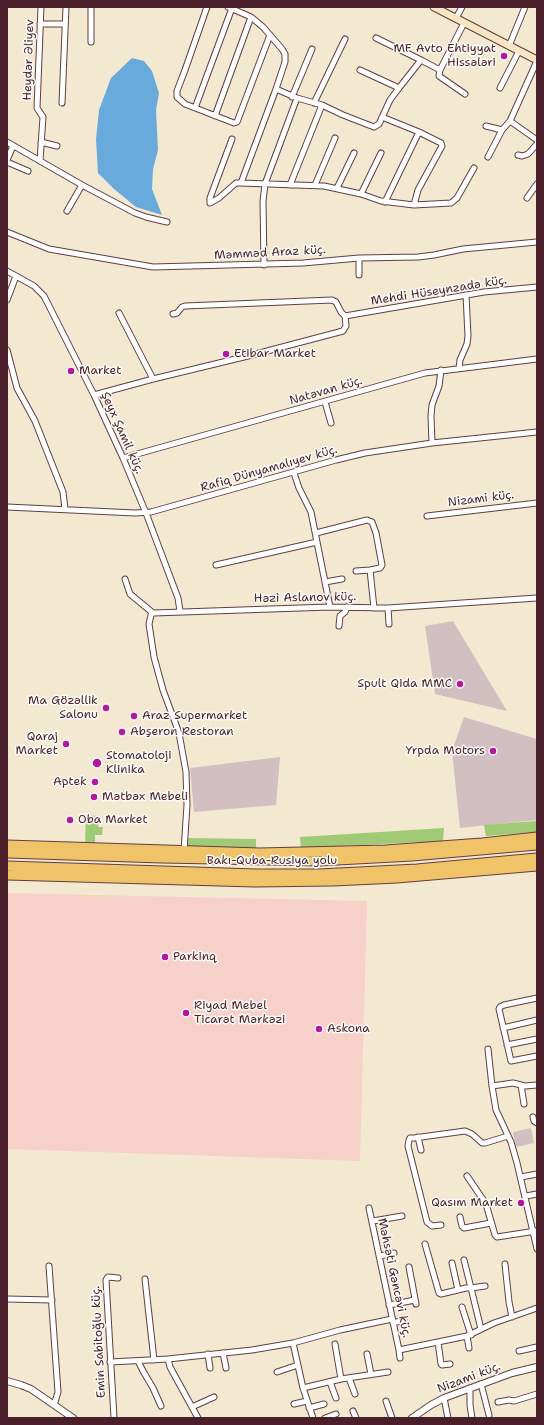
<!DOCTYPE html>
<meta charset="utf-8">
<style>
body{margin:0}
#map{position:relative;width:544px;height:1425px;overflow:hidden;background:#f2e9d0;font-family:"Shantell Sans",sans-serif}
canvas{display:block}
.frame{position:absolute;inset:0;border:8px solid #4a1f2b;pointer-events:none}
</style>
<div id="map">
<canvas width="544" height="1425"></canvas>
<div class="frame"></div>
</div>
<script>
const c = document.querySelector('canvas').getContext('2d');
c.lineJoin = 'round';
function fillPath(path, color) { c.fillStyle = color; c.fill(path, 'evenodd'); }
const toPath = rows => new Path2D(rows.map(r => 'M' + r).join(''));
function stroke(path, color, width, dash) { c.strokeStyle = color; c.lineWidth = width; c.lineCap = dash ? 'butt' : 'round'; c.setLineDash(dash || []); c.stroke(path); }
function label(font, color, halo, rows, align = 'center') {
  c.font = font + ' "Shantell Sans",sans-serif'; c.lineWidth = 3; c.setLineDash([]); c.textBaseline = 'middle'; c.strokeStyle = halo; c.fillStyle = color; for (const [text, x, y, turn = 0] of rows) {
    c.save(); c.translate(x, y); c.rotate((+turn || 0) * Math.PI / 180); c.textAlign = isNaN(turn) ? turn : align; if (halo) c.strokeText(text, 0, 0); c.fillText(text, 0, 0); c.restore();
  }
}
fillPath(toPath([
 [7,893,367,901,360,1161,7,1149]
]), '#f7d1c9');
fillPath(toPath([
 [453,621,507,711,435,694,425,626],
 [464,717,537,739,537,820,460,828,452,751],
 [280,757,276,805,194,812,190,768],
 [531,1128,534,1143,516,1147,513,1132]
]), '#d2bfc1');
fillPath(toPath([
 [86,815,99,816,98,827,103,827,102,835,95,835,95,844,85,843],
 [536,821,537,832,486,836,484,825],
 [444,828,443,841,301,848,300,837],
 [187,838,256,839,256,848,188,847]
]), '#a0ca76');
fillPath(toPath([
 [132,58,144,61,152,71,159,93,156,110,158,150,153,169,152,189,162,215,136,207,114,189,98,173,96,139,99,110,111,78]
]), '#69aadd');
const minor = toPath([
 [207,7,185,70,177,91,177,97,185,104,234,123,237,122,270,35],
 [228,7,251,17,263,27,282,49,285,54,285,62,276,89,297,98,322,105,343,115,374,127,379,124,390,100,399,88,421,60,440,70,464,23],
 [456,18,462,7],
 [40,24,65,24],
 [376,38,421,60],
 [91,42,91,7],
 [509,46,525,7],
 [537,61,510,121,537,140],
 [360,70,399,88],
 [440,70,439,76,465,94],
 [500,88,519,51],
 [292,97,312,49],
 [62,103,66,7],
 [314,103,345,39],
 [195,108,232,8],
 [215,116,251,17],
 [382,117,419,132,441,143,442,146,418,190,414,205],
 [486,126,502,130],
 [232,139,210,198,210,203,219,198,236,183,241,183,324,186,361,194,381,201,414,205,451,203,457,198,474,168],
 [7,142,82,185,135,213,146,217,167,222],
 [41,142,57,146],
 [518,155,522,156,528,154,537,144],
 [488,157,502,130,510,121],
 [7,160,13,146],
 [40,161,43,117,37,108,41,7],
 [7,162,28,171],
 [241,183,276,89],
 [290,185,322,105],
 [315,185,335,138],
 [337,188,354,153],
 [361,194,381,153],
 [527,198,537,184],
 [385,202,419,132],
 [67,211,82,185],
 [7,232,49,249,153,267,303,263,359,258,418,257,434,255,463,249,537,242],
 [264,265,263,201,265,184,297,98],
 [7,271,34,286,44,296,94,395,123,458,146,513,178,598,180,611],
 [359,275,359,258],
 [7,300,16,276],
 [119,313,153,379],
 [173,314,177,313,182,307,185,306,332,300,336,302,341,312,345,316],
 [7,350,17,388,35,421,63,492,65,509],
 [459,368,460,360,467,344,468,336,466,295],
 [94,395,153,379,252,355,343,331,346,326,345,316,484,292,537,287],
 [325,402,331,423],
 [432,443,431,416,432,405,439,386,441,370],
 [123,458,425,373,537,359],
 [294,473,299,488,311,512,330,607],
 [7,507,135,513,151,512,336,460,365,453,432,443,537,432],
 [427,516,537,503],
 [316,533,367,520,372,522,376,533,382,565,380,568,370,570,374,608],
 [216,565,317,542],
 [356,571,370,570],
 [125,579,130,594,153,613],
 [325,582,342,579],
 [388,608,389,624],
 [339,626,340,616,345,612,347,607],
 [184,851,187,805,186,772,179,733,163,690,154,657,149,624,151,615,153,613,330,607,388,608,537,598],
 [537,998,504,1005,500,1007,499,1009,511,1061,537,1056],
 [503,1028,537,1020],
 [507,1045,537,1039],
 [488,1049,492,1086],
 [521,1085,524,1104],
 [537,1085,525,1086,513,1083,492,1086,496,1110,511,1142,517,1163,537,1249],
 [533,1117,534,1121,537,1123],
 [418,1137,421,1150],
 [467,1176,486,1204,495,1235,497,1237,536,1231],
 [521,1177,537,1174],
 [526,1196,537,1194],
 [369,1208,399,1350,467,1336,494,1323,537,1308],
 [460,1217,462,1226,464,1228,491,1223],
 [373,1221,402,1216],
 [441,1225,432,1226,427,1222,408,1146,409,1140,410,1138,414,1138,465,1131,472,1134,482,1143,485,1143,508,1136],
 [425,1244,439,1293,441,1294,466,1288,471,1288,481,1329],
 [380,1256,394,1253],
 [464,1260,471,1288,485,1286],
 [452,1263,458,1290],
 [505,1264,509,1302,512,1317],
 [49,1266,58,1392,54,1405],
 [409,1267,416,1304],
 [145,1279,154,1360],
 [7,1299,52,1300],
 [389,1305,415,1300],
 [462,1307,471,1335],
 [393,1323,404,1320],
 [467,1336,469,1348],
 [438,1342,441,1364,442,1365,450,1364],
 [293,1343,303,1388,313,1418],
 [335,1344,341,1379],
 [399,1350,400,1358],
 [519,1351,537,1347],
 [223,1353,226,1368],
 [208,1354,210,1368],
 [367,1354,371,1374],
 [168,1359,170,1367,198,1418],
 [138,1361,143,1371,153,1388,161,1406],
 [110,1362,168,1359,252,1350,293,1343,340,1330,392,1319],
 [277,1372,298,1365],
 [349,1378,355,1394],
 [330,1382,336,1398],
 [481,1384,489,1415],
 [303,1388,341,1379,388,1372],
 [470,1388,470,1405,472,1418],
 [444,1398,448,1418],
 [386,1401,392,1418],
 [498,1402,509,1400,514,1401,537,1394],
 [294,1404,307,1401],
 [192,1407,214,1397],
 [309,1408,324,1404],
 [353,1411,356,1418],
 [114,1418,106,1280,108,1277,118,1278],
 [325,1418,336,1414]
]);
const tertiary = toPath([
 [7,1381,21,1385,31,1389,73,1418],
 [412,1418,431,1405,444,1398,512,1373,537,1367]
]);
const secondary = toPath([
 [434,7,537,60]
]);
const trunk = toPath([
 [7,845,260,853,386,850,482,843,537,837],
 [7,853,162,858,319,861,412,856,537,845],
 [7,866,257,874,319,874,417,869,537,858],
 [7,875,255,882,333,881,397,878,537,866]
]);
stroke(minor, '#633d44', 7);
stroke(tertiary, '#633d44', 8);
stroke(secondary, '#633d44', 9);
stroke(trunk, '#633d44', 11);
stroke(minor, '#fff', 5);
stroke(tertiary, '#fff', 6);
stroke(secondary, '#f9e7c3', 7);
stroke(trunk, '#f1c369', 9);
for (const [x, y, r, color] of [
 [504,56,4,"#b5179e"],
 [226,354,4,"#b5179e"],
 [71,371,4,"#b5179e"],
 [460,684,4,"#b5179e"],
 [106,708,4,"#b5179e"],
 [134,716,4,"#b5179e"],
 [122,732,4,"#b5179e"],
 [66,744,4,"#b5179e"],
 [493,751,4,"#b5179e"],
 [97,763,5,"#b5179e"],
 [95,782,4,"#b5179e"],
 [94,797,4,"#b5179e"],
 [70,820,4,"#b5179e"],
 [165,957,4,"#b5179e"],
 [186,1013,4,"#b5179e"],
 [319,1029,4,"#b5179e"],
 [521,1203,4,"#b5179e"]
]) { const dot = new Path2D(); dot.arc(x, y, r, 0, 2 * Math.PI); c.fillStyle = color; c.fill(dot); stroke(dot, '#fdfcf7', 1.5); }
label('12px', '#4a1f2b', '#fdfcf7', [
 ["MF Avto Ehtiyyat",496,49,"right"],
 ["Hissələri",496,63,"right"],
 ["Etibar Market",234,354],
 ["Market",79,371],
 ["Spult Qida MMC",452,684,"right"],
 ["Ma Gözəllik",98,701,"right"],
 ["Salonu",98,715,"right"],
 ["Araz Supermarket",142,716],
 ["Abşeron Restoran",130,732],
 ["Qaraj",58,737,"right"],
 ["Market",58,751,"right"],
 ["Yrpda Motors",485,751,"right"],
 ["Stomatoloji",106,756],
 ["Klinika",106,770],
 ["Aptek",87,782,"right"],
 ["Mətbəx Mebeli",102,797],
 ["Oba Market",78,820],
 ["Parkinq",173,957],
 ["Riyad Mebel",194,1006],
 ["Ticarət Mərkəzi",194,1020],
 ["Askona",327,1029],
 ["Qasım Market",513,1203,"right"]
], 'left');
label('12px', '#4a1f2b', '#fdfcf7', [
 ["Heydər Əliyev",29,60,-88],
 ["Məmməd Araz küç.",270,253,-3],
 ["Mehdi Hüseynzadə küç.",439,291,-9],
 ["Natəvan küç.",326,391,-16],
 ["Şeyx Şamil küç.",122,433,66],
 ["Rafiq Dünyamalıyev küç.",269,469,-16],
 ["Nizami küç.",481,499,-7],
 ["Həzi Aslanov küç.",305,598,-1],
 ["Bakı-Quba-Rusiya yolu",272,861],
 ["Məhsəti Gəncəvi küç.",394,1278,78],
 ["Emin Sabitoğlu küç.",99,1342,-93],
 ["Nizami küç.",469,1378,-21]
]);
</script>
